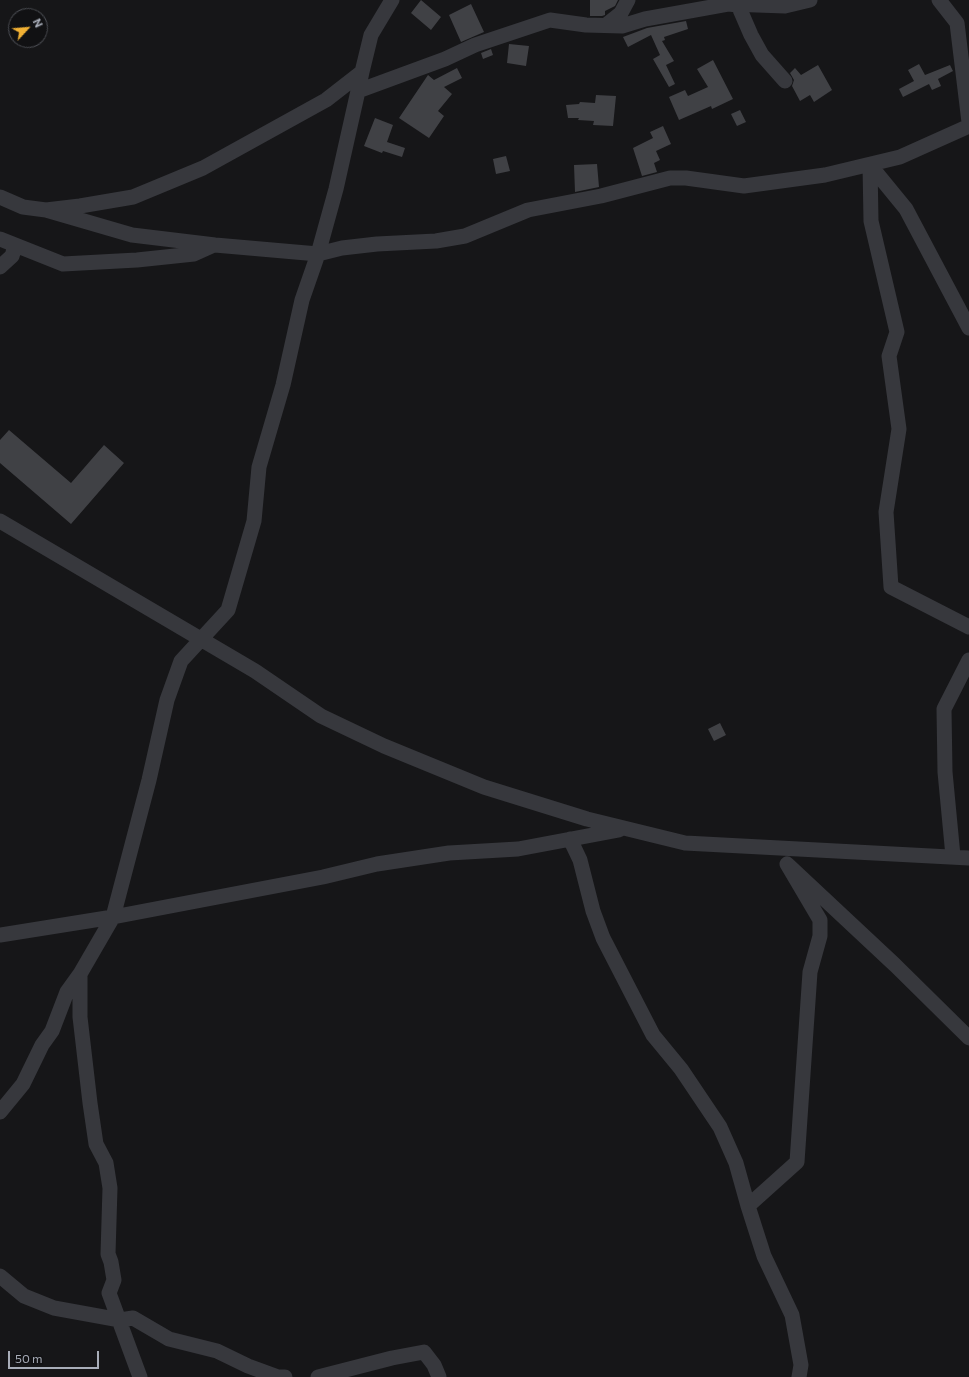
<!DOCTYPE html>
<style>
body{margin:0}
#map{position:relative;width:969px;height:1377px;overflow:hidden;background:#161618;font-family:Commissioner,sans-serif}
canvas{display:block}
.north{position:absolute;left:8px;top:8px;width:40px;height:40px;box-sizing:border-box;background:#111113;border:1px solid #4d4f55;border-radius:50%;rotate:64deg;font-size:11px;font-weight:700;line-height:16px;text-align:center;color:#a8adb8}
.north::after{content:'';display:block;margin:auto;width:14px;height:18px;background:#f2b134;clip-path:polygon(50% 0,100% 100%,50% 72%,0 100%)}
.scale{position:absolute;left:8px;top:1351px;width:91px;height:18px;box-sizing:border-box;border:2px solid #a8adb8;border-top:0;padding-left:5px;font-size:12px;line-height:14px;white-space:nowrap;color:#a8adb8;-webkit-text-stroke:3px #111113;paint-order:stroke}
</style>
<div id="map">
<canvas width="969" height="1377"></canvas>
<div class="north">N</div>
<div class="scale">50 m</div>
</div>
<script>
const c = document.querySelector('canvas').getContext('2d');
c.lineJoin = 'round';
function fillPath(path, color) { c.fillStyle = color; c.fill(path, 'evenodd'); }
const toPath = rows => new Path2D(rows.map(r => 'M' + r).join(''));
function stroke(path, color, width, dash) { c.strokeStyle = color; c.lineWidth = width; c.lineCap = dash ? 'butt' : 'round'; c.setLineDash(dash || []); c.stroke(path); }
fillPath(toPath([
 [421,0,441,17,431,30,411,13],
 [590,0,618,0,615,6,605,11,605,15,602,16,590,16],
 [471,4,484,32,461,42,449,15],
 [686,21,688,29,664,37,665,40,662,41,674,61,666,65,675,84,669,87,653,59,660,55,651,35,628,47,623,37,647,28],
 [509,44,529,46,526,66,507,63],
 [491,49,493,55,483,59,481,53],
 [713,60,733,99,712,109,711,106,679,120,669,97,685,90,688,96,708,87,697,69],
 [919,64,925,75,950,65,953,71,938,79,941,86,932,90,929,84,903,97,899,89,914,81,908,70],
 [818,65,832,90,814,102,810,95,800,101,792,86,794,80,790,73,795,68,801,75],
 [457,68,462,78,444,87,452,94,438,111,444,116,429,138,399,118,428,75,434,80],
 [596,95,616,96,613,126,593,125,594,121,578,120,579,118,568,118,566,105,579,104,580,102,595,103],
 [740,110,746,122,737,126,731,114],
 [375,118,393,125,387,142,405,148,402,157,383,151,382,153,364,146],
 [663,126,671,144,656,151,660,160,654,163,657,172,642,176,633,148,653,138,650,132],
 [506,156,510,171,496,174,493,159],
 [597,164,599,187,575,192,574,165],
 [9,430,71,483,104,445,124,463,71,524,0,463,0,440],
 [720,723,726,735,714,741,708,729]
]), '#404145');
stroke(toPath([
 [939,0,957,23,969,122],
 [729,4,785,6,810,0],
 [606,25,621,13,628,0],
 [362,72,358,91,445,59,475,45,550,20,586,25,622,26,645,19,728,4,738,5,751,35,762,55,785,81],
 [870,165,871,221,897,332,889,356,899,429,886,512,891,587,969,627],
 [870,165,906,209,969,328],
 [0,197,23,207,46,210,80,206,133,197,203,168,326,100,362,72,371,35,392,0],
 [46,210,132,235,215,245,318,254,342,248,377,244,436,241,465,236,528,210,601,196,670,178,686,178,744,186,825,175,900,157,969,126],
 [0,239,63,264,137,260,194,254,214,245],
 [0,267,12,256,15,246],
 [0,521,255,671,321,716,384,746,484,787,587,819,685,843,969,858],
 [570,839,580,860,593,911,603,938,653,1035,681,1069,720,1127,736,1163,748,1206],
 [953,856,945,772,944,709,969,660],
 [0,935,113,917,323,877,377,864,449,853,518,849,619,830],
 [0,1112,23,1084,42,1045,52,1031,67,992,80,974],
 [0,1276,24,1296,54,1308,120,1320,133,1318,169,1339,217,1351,248,1366,278,1377,285,1377],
 [140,1377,109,1293,114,1280,111,1262,108,1254,110,1188,106,1163,96,1144,90,1103,80,1017,80,974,113,917,149,780,167,700,181,661,228,610,254,521,259,467,283,385,302,300,318,254,336,189,358,91],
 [318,1377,392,1358,424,1352,434,1365,439,1377],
 [799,1377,801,1365,792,1315,764,1256,748,1206,797,1162,810,972,820,936,820,920,787,864,895,965,969,1038]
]), '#37383d', 15);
</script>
